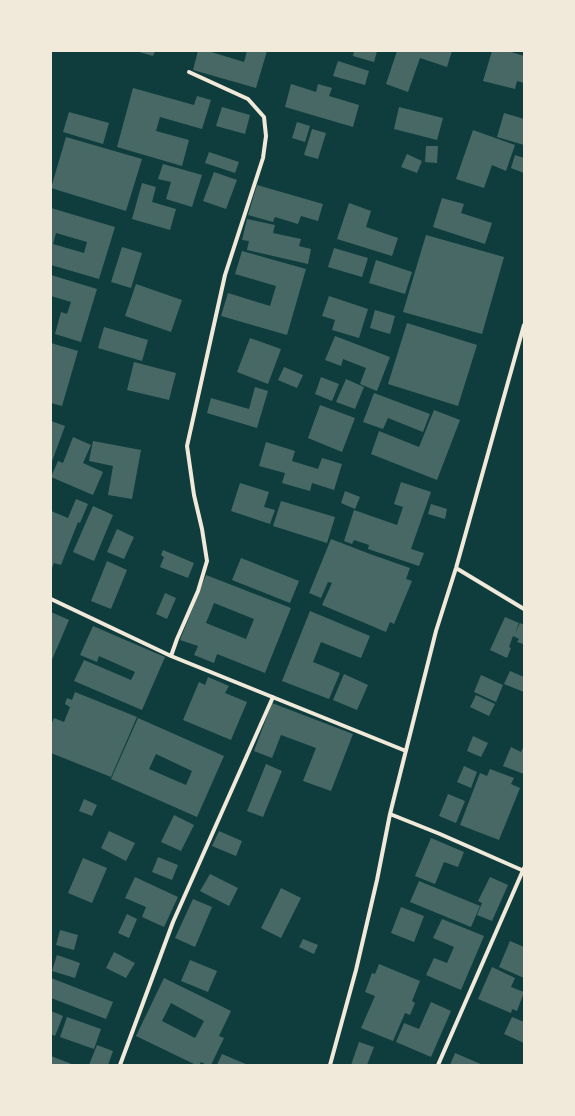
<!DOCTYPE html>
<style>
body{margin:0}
#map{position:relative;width:575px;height:1116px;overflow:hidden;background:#0f3d3e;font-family:"DejaVu Sans",sans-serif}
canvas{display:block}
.frame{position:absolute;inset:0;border:52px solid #f1e9da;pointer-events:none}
</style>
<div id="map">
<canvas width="575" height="1116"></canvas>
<div class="frame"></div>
</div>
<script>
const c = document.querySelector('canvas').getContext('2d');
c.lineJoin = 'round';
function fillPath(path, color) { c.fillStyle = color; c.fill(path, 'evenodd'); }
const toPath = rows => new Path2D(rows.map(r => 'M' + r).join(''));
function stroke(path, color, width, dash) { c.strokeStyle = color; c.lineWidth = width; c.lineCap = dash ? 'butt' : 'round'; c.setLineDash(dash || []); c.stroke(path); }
fillPath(toPath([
 [136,51,155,51,153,56],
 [198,51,208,51,244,62,247,51,267,51,256,88,193,70],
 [354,51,377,51,374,62,353,56],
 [397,51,452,51,447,67,420,58,408,92,386,84],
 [492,51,508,51,524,56,524,83,517,81,515,89,483,81],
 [338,61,369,71,365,85,333,76],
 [291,84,316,92,318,84,332,88,329,96,359,105,353,127,285,107],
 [133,88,194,105,197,96,211,100,202,129,160,117,156,131,189,140,182,166,117,147],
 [222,107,250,115,245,134,216,126],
 [399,107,443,118,437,140,394,129],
 [69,112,109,123,103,144,63,132],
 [504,113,524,119,524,145,497,137],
 [297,122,310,126,305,142,292,138],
 [312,129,326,133,318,159,304,155],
 [473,130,515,145,506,171,492,165,484,188,456,179],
 [66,137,142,159,126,211,51,188],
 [426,146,438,146,437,163,425,162],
 [209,152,239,162,235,173,205,163],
 [407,154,422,161,417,173,401,167],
 [515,155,524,158,524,173,511,168],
 [163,164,202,175,192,207,166,199,171,182,158,179],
 [214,172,237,180,226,209,203,201],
 [142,183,156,187,152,202,176,209,170,230,132,219],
 [257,185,323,204,318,221,301,216,298,224,275,217,273,222,248,215],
 [442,198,464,204,461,213,492,223,485,244,433,227],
 [349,203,371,211,366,227,398,238,392,256,337,239],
 [51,208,115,227,99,279,51,265],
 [56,233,87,242,84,253,53,244],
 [247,219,275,225,273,233,301,239,299,246,311,249,308,264,247,250,249,241,242,240],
 [426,235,504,257,482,334,403,312],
 [122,247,142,253,131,288,111,282],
 [334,248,368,258,362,277,328,267],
 [242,251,306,269,287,335,221,316,228,293,270,306,276,286,235,274],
 [376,260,412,272,405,294,369,283],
 [51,275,97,289,81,342,55,334,61,312,67,314,71,302,51,296],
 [136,284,182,300,171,332,125,316],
 [329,296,368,309,359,338,332,330,335,320,322,316],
 [375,310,395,316,390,334,370,328],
 [407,323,477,345,458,406,388,384],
 [104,327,148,340,142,361,98,348],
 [335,336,390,357,377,391,360,384,366,368,343,359,341,366,325,360],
 [250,338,281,349,268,384,237,372],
 [51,343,78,351,62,406,51,403],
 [134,362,176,373,169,400,127,390],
 [284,367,303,375,297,388,278,380],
 [321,377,339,384,332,401,315,394],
 [346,379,364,387,355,409,336,402],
 [255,387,268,391,257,428,207,413,211,398,249,409],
 [374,393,430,414,423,432,388,418,383,429,363,422],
 [320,405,355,418,342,452,308,438],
 [434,410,460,420,437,480,371,454,379,431,419,447],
 [51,421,65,426,51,464],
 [73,437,91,445,83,463,103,472,93,495,51,477,58,461,63,463],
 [93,441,141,450,132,499,108,495,113,466,89,461],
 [266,442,295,451,292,461,318,469,322,458,342,464,334,490,312,483,310,491,282,483,285,473,259,466],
 [401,482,431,492,411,549,424,553,419,566,368,549,369,545,354,540,352,544,344,541,354,510,397,525,403,507,394,504],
 [240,483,269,492,264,507,275,510,270,524,231,511],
 [345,491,360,497,355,509,341,503],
 [76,499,88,504,80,523,78,522,61,565,54,563,51,570,51,511,68,518],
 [281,501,335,517,327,543,273,526],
 [431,504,447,509,445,519,428,514],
 [93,506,113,515,94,561,73,552],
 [117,529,134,537,124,559,107,552],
 [331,539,370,554,410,568,406,579,412,581,394,624,390,622,386,632,322,605,332,583,328,582,321,598,309,593],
 [163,550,194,563,188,578,160,567,164,557,161,555],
 [241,558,299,581,290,603,232,580],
 [107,561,127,570,111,609,91,601],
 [206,575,291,608,265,673,217,654,214,663,194,655,198,646,180,640],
 [214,603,254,619,246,639,206,623],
 [165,593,176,598,167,619,156,614],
 [310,611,370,636,361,658,321,642,313,662,340,673,329,699,282,681],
 [51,612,69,620,51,662],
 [505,617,519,623,515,634,520,623,524,625,524,643,523,644,517,642,519,639,513,636,509,647,511,648,507,658,490,650],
 [93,626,165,657,142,710,74,681,84,660,131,680,135,672,99,656,97,662,80,655],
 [510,671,524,677,524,692,504,684],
 [344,674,368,685,357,710,333,700],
 [481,675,503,685,496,702,474,692],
 [208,677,229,686,225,693,247,702,231,740,183,720,199,682,205,685],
 [75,692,137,717,111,777,51,753,51,725,54,718,64,722,70,707,65,704,67,698,72,700],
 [476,695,495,704,489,716,470,707],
 [272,703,353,734,331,791,303,781,316,748,281,735,272,758,254,751],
 [138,718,224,756,197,817,111,779],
 [156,754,192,771,186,785,149,769],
 [473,736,488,743,481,757,467,751],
 [524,745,524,774,503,766,511,747,521,752],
 [266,764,282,771,263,817,247,811],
 [464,766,477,772,471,788,457,782],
 [490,769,514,778,511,784,520,788,499,840,460,825,480,773,487,776],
 [448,794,465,801,456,823,439,816],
 [84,799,97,805,92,816,79,811],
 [174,815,194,825,181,851,161,842],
 [109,831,135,843,126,861,101,848],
 [219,831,242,841,236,856,212,846],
 [431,838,464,852,458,867,444,862,435,884,415,876],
 [158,857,178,865,172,880,152,872],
 [83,858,107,868,92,903,68,893],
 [210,874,238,888,229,906,200,891],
 [135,877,178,897,164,927,142,917,146,907,125,898],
 [490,877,508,885,492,921,477,915,482,903,478,901],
 [419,881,480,906,471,927,410,902],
 [281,888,301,898,281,938,261,928],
 [193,899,212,907,195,947,175,938],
 [401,907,424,916,414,942,391,933],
 [127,914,137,919,129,938,118,933],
 [442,919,484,936,461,990,426,975,434,958,447,963,454,947,433,938],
 [60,930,78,935,74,950,56,945],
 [303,939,318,945,314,954,299,947],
 [510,941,524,947,524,978,499,967],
 [114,952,135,963,126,978,106,968],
 [57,955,80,963,75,978,52,971],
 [190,960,217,971,208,992,181,981],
 [379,964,420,981,412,1001,415,1003,410,1015,405,1013,393,1041,361,1028,375,996,365,992,372,973,375,974],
 [492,967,515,978,511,987,524,992,517,1011,512,1009,511,1013,478,999],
 [51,978,113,1002,106,1019,51,998],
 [164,978,231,1011,219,1036,224,1038,211,1065,207,1065,201,1062,199,1065,196,1065,136,1036],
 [171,1003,204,1021,195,1038,162,1021],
 [431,1002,451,1011,431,1057,396,1042,404,1023,419,1029],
 [51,1011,63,1016,55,1036,51,1034],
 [67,1017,101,1029,94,1049,60,1037],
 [512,1017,524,1022,524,1043,504,1034],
 [359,1042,374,1047,367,1065,351,1065],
 [97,1045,113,1051,108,1065,89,1065],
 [455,1053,483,1065,450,1065],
 [222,1054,248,1065,217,1065],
 [51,1056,74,1065,51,1065]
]), '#486865');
stroke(toPath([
 [456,568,524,609],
 [51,599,171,656,406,751],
 [171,656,177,639,198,591,207,561,202,529,194,495,187,446,225,275,263,158,266,136,264,117,248,99,189,72],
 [390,814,440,834,524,871],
 [120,1065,173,922,273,697],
 [330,1065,356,970,377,880,390,814,436,631,456,568,524,325],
 [438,1065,524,868]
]), '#f1e9da', 4);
</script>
